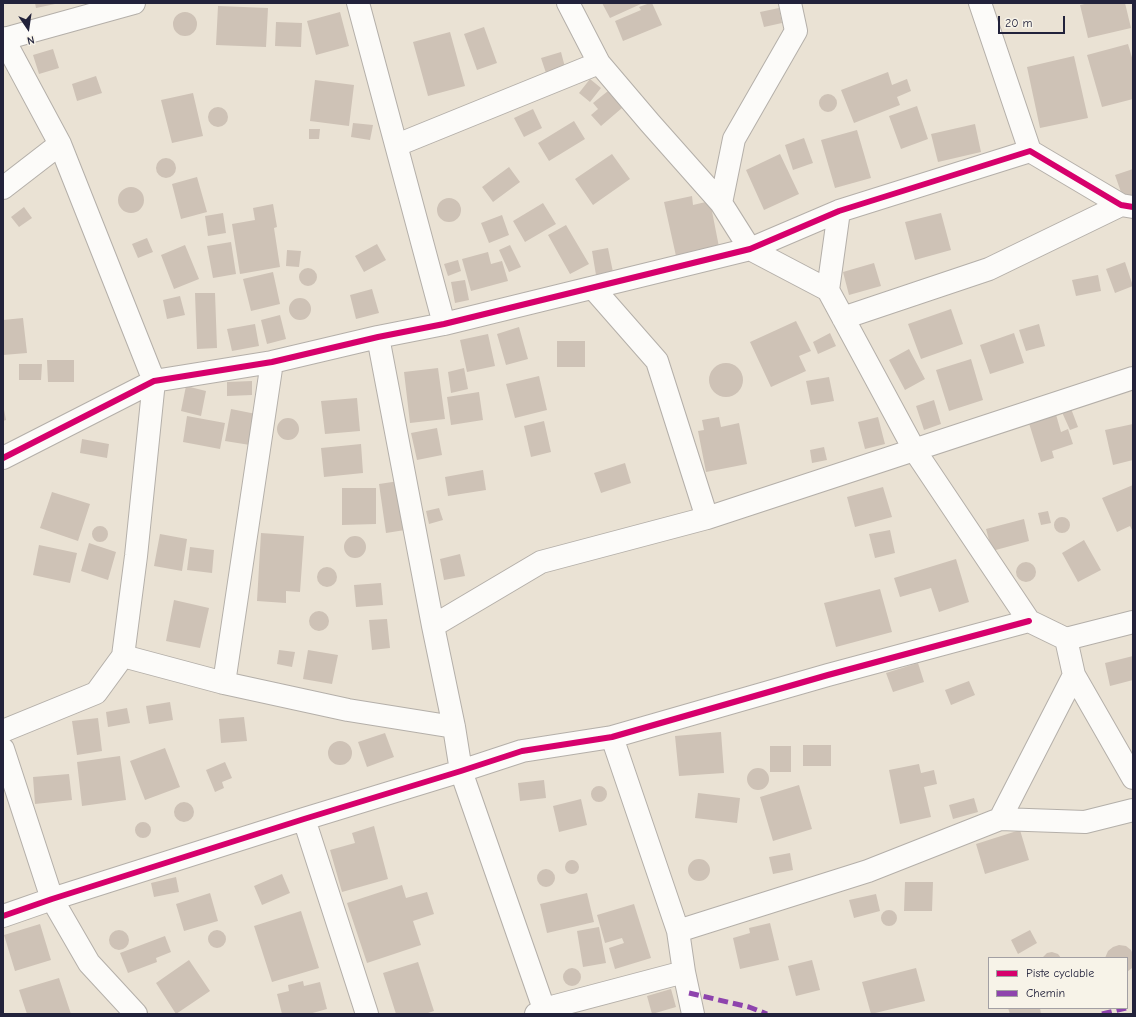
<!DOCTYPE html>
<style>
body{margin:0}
#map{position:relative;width:1136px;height:1017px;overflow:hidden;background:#eae2d4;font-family:"Comic Neue",sans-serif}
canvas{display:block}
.frame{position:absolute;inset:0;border:4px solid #22223b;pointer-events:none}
.legend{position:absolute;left:988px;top:957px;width:140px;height:52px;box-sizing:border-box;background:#f7f3e8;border:1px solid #a29fa3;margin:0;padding:5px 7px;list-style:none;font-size:12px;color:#22223b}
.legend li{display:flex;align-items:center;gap:8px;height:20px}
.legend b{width:20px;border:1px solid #a29fa3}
.north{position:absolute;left:8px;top:8px;width:40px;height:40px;-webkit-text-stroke:3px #f7f3e8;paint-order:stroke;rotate:167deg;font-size:11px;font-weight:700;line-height:16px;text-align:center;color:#22223b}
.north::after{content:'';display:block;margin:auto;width:14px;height:18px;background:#22223b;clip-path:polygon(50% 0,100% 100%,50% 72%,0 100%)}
.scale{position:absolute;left:998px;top:16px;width:67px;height:18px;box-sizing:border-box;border:2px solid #22223b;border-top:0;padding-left:5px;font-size:12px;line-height:14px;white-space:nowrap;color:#22223b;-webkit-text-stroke:3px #f7f3e8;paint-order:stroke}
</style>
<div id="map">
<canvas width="1136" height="1017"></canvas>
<div class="frame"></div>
<ul class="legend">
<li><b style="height:5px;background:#d6006c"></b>Piste cyclable</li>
<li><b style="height:5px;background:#8e44ad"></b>Chemin</li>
</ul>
<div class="north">N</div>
<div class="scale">20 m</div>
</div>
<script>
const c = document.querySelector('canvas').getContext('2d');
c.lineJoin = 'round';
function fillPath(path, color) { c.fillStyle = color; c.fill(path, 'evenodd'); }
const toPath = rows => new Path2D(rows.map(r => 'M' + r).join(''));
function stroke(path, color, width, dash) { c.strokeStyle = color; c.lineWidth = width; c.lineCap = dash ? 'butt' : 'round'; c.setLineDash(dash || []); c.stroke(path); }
fillPath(toPath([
 [35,3,54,3,55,4,36,8],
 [602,3,643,3,610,18],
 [650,3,652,3,662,25,623,41,615,21,641,10,639,7],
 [1089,3,1125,3,1131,28,1088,38,1080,5],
 [218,6,268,8,266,47,216,45],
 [779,8,782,23,764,27,760,12],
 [340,12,349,46,316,55,307,21],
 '173 24a12 12 0 1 1 24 0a12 12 0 1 1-24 0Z',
 [276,22,302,23,301,47,275,46],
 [484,27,497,63,477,70,464,34],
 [450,32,465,86,428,96,413,42],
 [1128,44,1133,61,1133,99,1102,107,1087,55],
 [53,49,59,68,39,74,33,55],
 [561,52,566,71,547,76,541,58],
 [1074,56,1088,118,1040,128,1027,67],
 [888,72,892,85,907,79,911,91,897,97,900,105,854,123,841,90],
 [96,76,102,93,77,101,72,84],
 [590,79,601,88,590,102,579,93],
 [315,80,354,85,349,126,310,121],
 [608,91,622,108,601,126,591,115,598,109,593,103],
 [193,93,203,136,172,143,161,100],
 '819 103a9 9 0 1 1 18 0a9 9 0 1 1-18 0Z',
 [917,106,928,139,901,149,889,116],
 '208 117a10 10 0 1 1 20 0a10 10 0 1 1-20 0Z',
 [533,109,542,128,524,137,514,118],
 [574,121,585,139,549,161,538,143],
 [353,123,373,125,370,140,351,137],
 [975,124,981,152,938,162,931,134],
 [309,129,320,129,319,139,309,139],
 [857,130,871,178,835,188,821,140],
 [804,138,813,163,793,170,785,145],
 [612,154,630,179,593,205,575,179],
 [780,154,799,194,764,210,746,170],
 '156 168a10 10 0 1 1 20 0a10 10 0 1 1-20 0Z',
 [509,167,520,182,493,202,482,187],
 [1133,169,1133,195,1123,198,1115,175],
 [197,177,207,212,181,219,172,184],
 '118 200a13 13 0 1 1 26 0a13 13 0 1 1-26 0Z',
 [692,196,693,205,710,201,719,247,676,256,664,202],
 '437 210a12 12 0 1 1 24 0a12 12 0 1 1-24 0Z',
 [543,203,556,224,525,242,513,221],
 [273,204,277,227,274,228,280,267,240,274,232,224,255,220,253,208],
 [24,207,32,218,19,227,11,217],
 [223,213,226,233,208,236,205,216],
 [941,213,951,250,915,260,905,222],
 [502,215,509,235,489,243,481,223],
 [566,225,589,264,570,274,548,235],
 [147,238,153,252,138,258,132,244],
 [231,242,236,274,213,278,207,246],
 [377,244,386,260,364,272,355,256],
 [185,245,199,279,174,289,161,255],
 [510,245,521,267,509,272,499,250],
 [608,248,613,272,596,275,592,251],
 [287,250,301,251,299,267,286,266],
 [488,252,491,264,502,261,508,281,471,291,462,259],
 [458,260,461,271,448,276,444,264],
 [1125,262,1133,286,1115,293,1106,269],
 [874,263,881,286,849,295,843,272],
 '299 277a9 9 0 1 1 18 0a9 9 0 1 1-18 0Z',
 [273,272,280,304,251,311,243,279],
 [1098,275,1101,291,1076,296,1072,280],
 [465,280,469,300,455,303,451,282],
 [372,289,379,313,356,319,350,295],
 [195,293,215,293,217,348,197,349],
 [180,296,185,315,167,319,163,300],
 '289 309a11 11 0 1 1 22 0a11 11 0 1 1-22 0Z',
 [951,309,963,344,921,359,908,324],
 [280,315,286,339,267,344,261,320],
 [23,318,27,353,3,355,3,320],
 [796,321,811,351,799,356,806,371,771,387,750,342],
 [255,324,259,346,232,351,227,329],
 [1039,324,1045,346,1026,351,1019,330],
 [519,327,528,359,506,365,497,334],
 [830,333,836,346,818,354,813,342],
 [1014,333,1024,363,990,374,980,345],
 [488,334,495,366,467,372,460,340],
 [557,341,585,341,585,367,557,367],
 [909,349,925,379,905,390,889,360],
 [971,359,983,400,949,411,936,370],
 [47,360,74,360,74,382,48,382],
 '709 380a17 17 0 1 1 34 0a17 17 0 1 1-34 0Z',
 [19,364,42,364,41,380,19,380],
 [438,368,445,419,410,423,404,372],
 [464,368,468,389,451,393,448,372],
 [539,376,547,410,515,418,506,384],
 [829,377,834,401,811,405,806,381],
 [252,381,252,395,227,396,227,382],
 [186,386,206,391,201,416,181,411],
 [479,392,483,420,451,425,447,397],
 [357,398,360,431,325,434,321,401],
 [934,400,941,424,924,430,916,406],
 [3,404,6,420,3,421],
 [1070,406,1078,427,1070,430,1061,410],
 [231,409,256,414,250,445,225,441],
 [1055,411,1061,432,1068,429,1073,444,1052,451,1054,458,1041,462,1028,420],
 [187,416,225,423,220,449,183,442],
 [719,417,721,427,739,423,747,464,706,472,698,431,704,430,702,420],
 [878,417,885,444,865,449,858,422],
 '277 429a11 11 0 1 1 22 0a11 11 0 1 1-22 0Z',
 [544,421,551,452,531,457,524,426],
 [1133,424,1133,460,1113,465,1105,430],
 [437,428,442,455,417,460,411,433],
 [82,439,109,444,107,458,80,453],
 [361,444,363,473,324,477,321,448],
 [824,447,827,460,812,463,810,450],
 [625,463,631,483,601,493,594,473],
 [483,470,486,490,448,496,445,477],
 [399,481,405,530,386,533,379,484],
 [1133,485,1133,532,1130,526,1117,532,1102,498],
 [883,487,892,517,855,527,847,497],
 [342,488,376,488,376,524,342,525],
 [52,492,90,504,78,541,40,528],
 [439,508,443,520,429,524,426,511],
 [1048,511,1051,523,1041,525,1038,513],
 '1054 525a8 8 0 1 1 16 0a8 8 0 1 1-16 0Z',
 [1024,519,1029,541,992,551,986,529],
 '92 534a8 8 0 1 1 16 0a8 8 0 1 1-16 0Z',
 [890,530,895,553,875,558,869,534],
 [261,533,304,536,300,592,286,591,286,603,257,601],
 [160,534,187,539,182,571,154,566],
 '344 547a11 11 0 1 1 22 0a11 11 0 1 1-22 0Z',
 [1084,540,1101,570,1078,582,1062,553],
 [89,543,116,552,108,580,81,571],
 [39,545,77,553,70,583,33,575],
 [190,547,214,550,212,573,187,570],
 [460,554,465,576,444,580,440,559],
 [956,559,969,602,939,612,931,588,900,597,894,578],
 '1016 572a10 10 0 1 1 20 0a10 10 0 1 1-20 0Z',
 '317 577a10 10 0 1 1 20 0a10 10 0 1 1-20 0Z',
 [381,583,383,605,356,607,354,585],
 [880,589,892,632,836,647,824,603],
 [174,600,209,608,200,648,166,641],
 '309 621a10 10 0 1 1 20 0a10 10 0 1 1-20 0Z',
 [387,619,390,648,372,650,369,620],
 [279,650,295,652,292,667,277,664],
 [308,650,338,655,332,684,303,679],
 [1133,656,1133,680,1110,686,1105,663],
 [918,663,924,682,893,692,886,673],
 [969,681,975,695,951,705,945,690],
 [170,702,173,720,149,724,146,706],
 [127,708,130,723,108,727,106,712],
 [244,717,247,741,221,743,219,719],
 [98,718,102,751,77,755,72,721],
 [721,732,724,773,679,776,675,736],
 [385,733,394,757,367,767,358,742],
 '328 753a12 12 0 1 1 24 0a12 12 0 1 1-24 0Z',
 [803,745,831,745,831,766,803,766],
 [770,746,791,746,791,772,770,772],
 [165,748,180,787,145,800,130,761],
 [120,756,126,800,82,806,77,762],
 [225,762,232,778,222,782,224,788,215,792,206,770],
 [919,764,921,773,934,770,937,784,924,787,931,817,900,824,889,770],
 '747 779a11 11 0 1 1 22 0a11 11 0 1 1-22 0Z',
 [69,774,72,800,35,804,33,777],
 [544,780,546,798,520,801,518,783],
 [799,785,812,829,773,841,760,797],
 '591 794a8 8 0 1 1 16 0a8 8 0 1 1-16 0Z',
 [698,793,740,798,737,823,695,818],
 [974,798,978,812,953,819,949,805],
 [581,799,587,825,559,832,553,806],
 '174 812a10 10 0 1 1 20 0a10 10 0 1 1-20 0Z',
 '135 830a8 8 0 1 1 16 0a8 8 0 1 1-16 0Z',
 [374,826,388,879,342,892,330,850,355,843,352,833],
 [1020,830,1029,860,985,874,976,844],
 [790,853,793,870,773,874,769,857],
 '688 870a11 11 0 1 1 22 0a11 11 0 1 1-22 0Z',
 '565 867a7 7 0 1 1 14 0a7 7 0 1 1-14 0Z',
 '537 878a9 9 0 1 1 18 0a9 9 0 1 1-18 0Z',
 [282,874,290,893,262,905,254,886],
 [176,877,179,892,154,897,151,883],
 [905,882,933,882,932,911,904,911],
 [402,885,406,898,427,892,434,914,413,921,421,945,367,963,347,903],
 [210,893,218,921,184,931,176,904],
 [587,893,594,922,547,933,540,904],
 [876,894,880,911,854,918,849,900],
 [634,904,651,958,615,969,609,948,624,943,622,938,605,943,597,915],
 '881 918a8 8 0 1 1 16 0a8 8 0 1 1-16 0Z',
 [301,911,319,968,272,982,254,926],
 [770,923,779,960,740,969,733,938,750,933,749,928],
 [40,924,51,960,15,971,4,935],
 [599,927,606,963,583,967,577,931],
 '208 939a9 9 0 1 1 18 0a9 9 0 1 1-18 0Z',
 [1030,930,1037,943,1018,954,1011,940],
 '109 940a10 10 0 1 1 20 0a10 10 0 1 1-20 0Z',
 [165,936,171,952,156,958,157,962,128,973,120,953],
 [1119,945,1126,946,1131,950,1133,954,1133,965,1132,968,1127,972,1127,958,1105,958,1108,951,1113,947],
 [1052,952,1058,954,1061,958,1042,958,1047,953],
 [189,960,210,991,176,1014,156,983],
 [812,960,820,990,796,996,788,966],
 [418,962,434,1011,425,1014,396,1014,383,973],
 [916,968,925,1001,871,1014,862,982],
 '563 977a9 9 0 1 1 18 0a9 9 0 1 1-18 0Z',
 [59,978,71,1014,27,1014,19,990],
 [303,981,304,986,320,982,327,1009,309,1014,282,1014,277,994,289,991,288,985],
 [671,989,676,1007,652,1014,647,996],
 [1008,1008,1040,1008,1041,1014,1010,1014]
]), '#cec2b6');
const minor = toPath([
 [358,3,444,324],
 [568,3,599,63,650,123,721,203,750,249,828,290,915,451,1029,621,1066,639,1133,622],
 [980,3,1030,151],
 [3,38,60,144,154,381,136,556,123,656,96,693,3,731],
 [4,39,134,3],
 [397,145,599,63],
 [3,188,60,144],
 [721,203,734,139,796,31,790,3],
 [593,288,657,361,707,518],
 [828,290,839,211],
 [843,318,989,269,1121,205],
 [378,337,433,626,454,727,461,771,544,1009,536,1014],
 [3,458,154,381,272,362,378,337,444,324,750,249,839,211,1030,151,1121,205,1133,207],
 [433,626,541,562,707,518,1133,378],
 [1066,639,1074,675,1133,778],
 [123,656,224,683,348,710,454,727],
 [224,683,272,362],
 [612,737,678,931,684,972,693,1014],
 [3,749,52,899,89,963,136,1014],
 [304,819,367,1014],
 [1000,819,1074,675],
 [3,916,52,899,304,819,461,771,522,751,612,737,828,675,1029,621],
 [678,931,868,871,1000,819,1085,822,1133,810],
 [544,1009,684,972]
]);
stroke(minor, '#b4afa9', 24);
stroke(minor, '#fcfbf9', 22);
stroke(toPath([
 [689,993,749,1007,767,1014],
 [1102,1014,1126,1008]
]), '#8e44ad', 5, [10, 5]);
stroke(toPath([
 [3,458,154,381,272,362,378,337,444,324,750,249,839,211,1030,151,1121,205,1133,207],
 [3,916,52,899,304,819,461,771,522,751,612,737,828,675,1029,621]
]), '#d6006c', 6);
</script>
